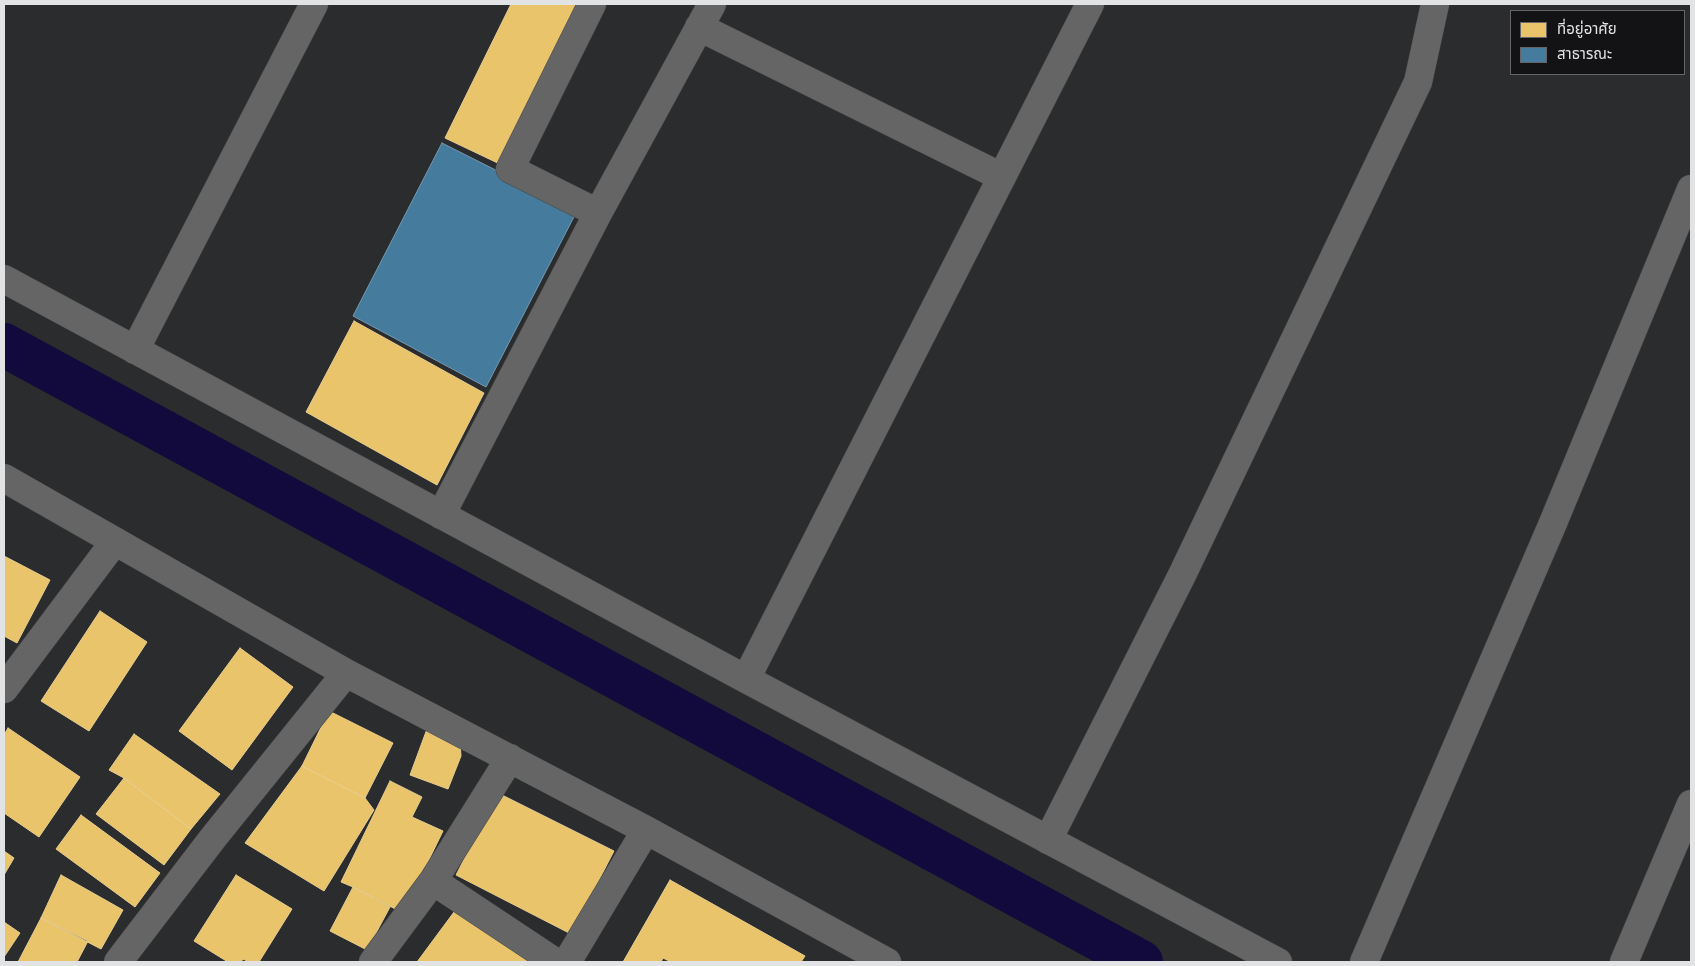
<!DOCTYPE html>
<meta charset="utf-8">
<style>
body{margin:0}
#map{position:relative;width:1695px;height:966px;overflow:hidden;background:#2b2c2d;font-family:"IBM Plex Sans","Noto Sans Thai",sans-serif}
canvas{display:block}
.frame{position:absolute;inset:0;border:5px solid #e2e3e5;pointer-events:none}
.legend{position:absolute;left:1510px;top:10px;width:175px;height:65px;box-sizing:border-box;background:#131315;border:1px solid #666668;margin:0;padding:6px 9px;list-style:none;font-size:15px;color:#e2e3e5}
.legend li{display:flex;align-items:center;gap:10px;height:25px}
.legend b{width:25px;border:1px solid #666668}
</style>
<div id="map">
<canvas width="1695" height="966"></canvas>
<div class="frame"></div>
<ul class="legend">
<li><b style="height:14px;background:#e9c46a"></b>ที่อยู่อาศัย</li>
<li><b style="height:14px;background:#457b9d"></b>สาธารณะ</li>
</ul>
</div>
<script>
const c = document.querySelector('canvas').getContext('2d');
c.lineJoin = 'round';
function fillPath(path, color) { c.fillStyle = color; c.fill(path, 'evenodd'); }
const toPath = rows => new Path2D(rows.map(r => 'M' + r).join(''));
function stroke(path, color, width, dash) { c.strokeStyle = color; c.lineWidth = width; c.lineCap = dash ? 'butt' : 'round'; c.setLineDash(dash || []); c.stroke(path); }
const homes = toPath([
 [511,4,582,4,504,166,445,138,511,4],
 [354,321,484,393,437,485,306,412,354,321],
 [4,556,50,580,17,643,4,636,4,556],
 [100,611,147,642,89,731,41,701,100,611],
 [240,648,293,687,232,770,179,731,240,648],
 [329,711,393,743,365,798,302,766,329,711],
 [8,728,80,777,39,837,4,813,4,735,8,728],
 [427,729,460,741,461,756,448,789,410,775,427,729],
 [134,734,220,794,191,829,124,778,109,770,134,734],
 [302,766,365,798,374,810,324,891,245,843,302,766],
 [124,778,191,829,164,865,96,814,124,778],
 [390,781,422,797,412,817,443,831,403,913,353,887,341,882,390,781],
 [498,793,614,851,571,934,456,875,498,793],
 [81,815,160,873,135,907,56,849,81,815],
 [4,851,14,858,4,875,4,851],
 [61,875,123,910,101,949,41,918,61,875],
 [236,875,292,909,259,962,249,962,243,959,241,962,228,962,194,941,236,875],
 [670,880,805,956,801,962,671,962,663,958,661,962,623,962,670,880],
 [353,887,390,907,367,950,330,931,353,887],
 [457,908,533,962,417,962,457,908],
 [41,918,88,941,77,962,18,962,41,918],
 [4,922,20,933,4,957,4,922]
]);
fillPath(homes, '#e9c46a');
stroke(homes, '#e7cd8f', 1);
const public = toPath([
 [442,143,577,211,486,387,353,316,442,143]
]);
fillPath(public, '#457b9d');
stroke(public, '#749ab3', 1);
stroke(toPath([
 [4,345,1141,962]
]), '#120a3c', 44);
const minor = toPath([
 [592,4,510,169,598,213],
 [699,27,1002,177],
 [4,279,746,679,1278,962],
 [135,350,314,4],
 [4,478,346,673,646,830,887,962],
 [441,515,598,213,712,4],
 [746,679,1090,4],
 [4,689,115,541],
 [1048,840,1182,575,1418,82,1435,4],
 [433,881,510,758],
 [118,962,213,838,346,673],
 [373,962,433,881,555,962],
 [567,962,646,830],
 [1364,962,1553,523,1691,189],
 [1624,962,1691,804]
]);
stroke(minor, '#48494a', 29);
stroke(minor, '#656565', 28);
</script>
